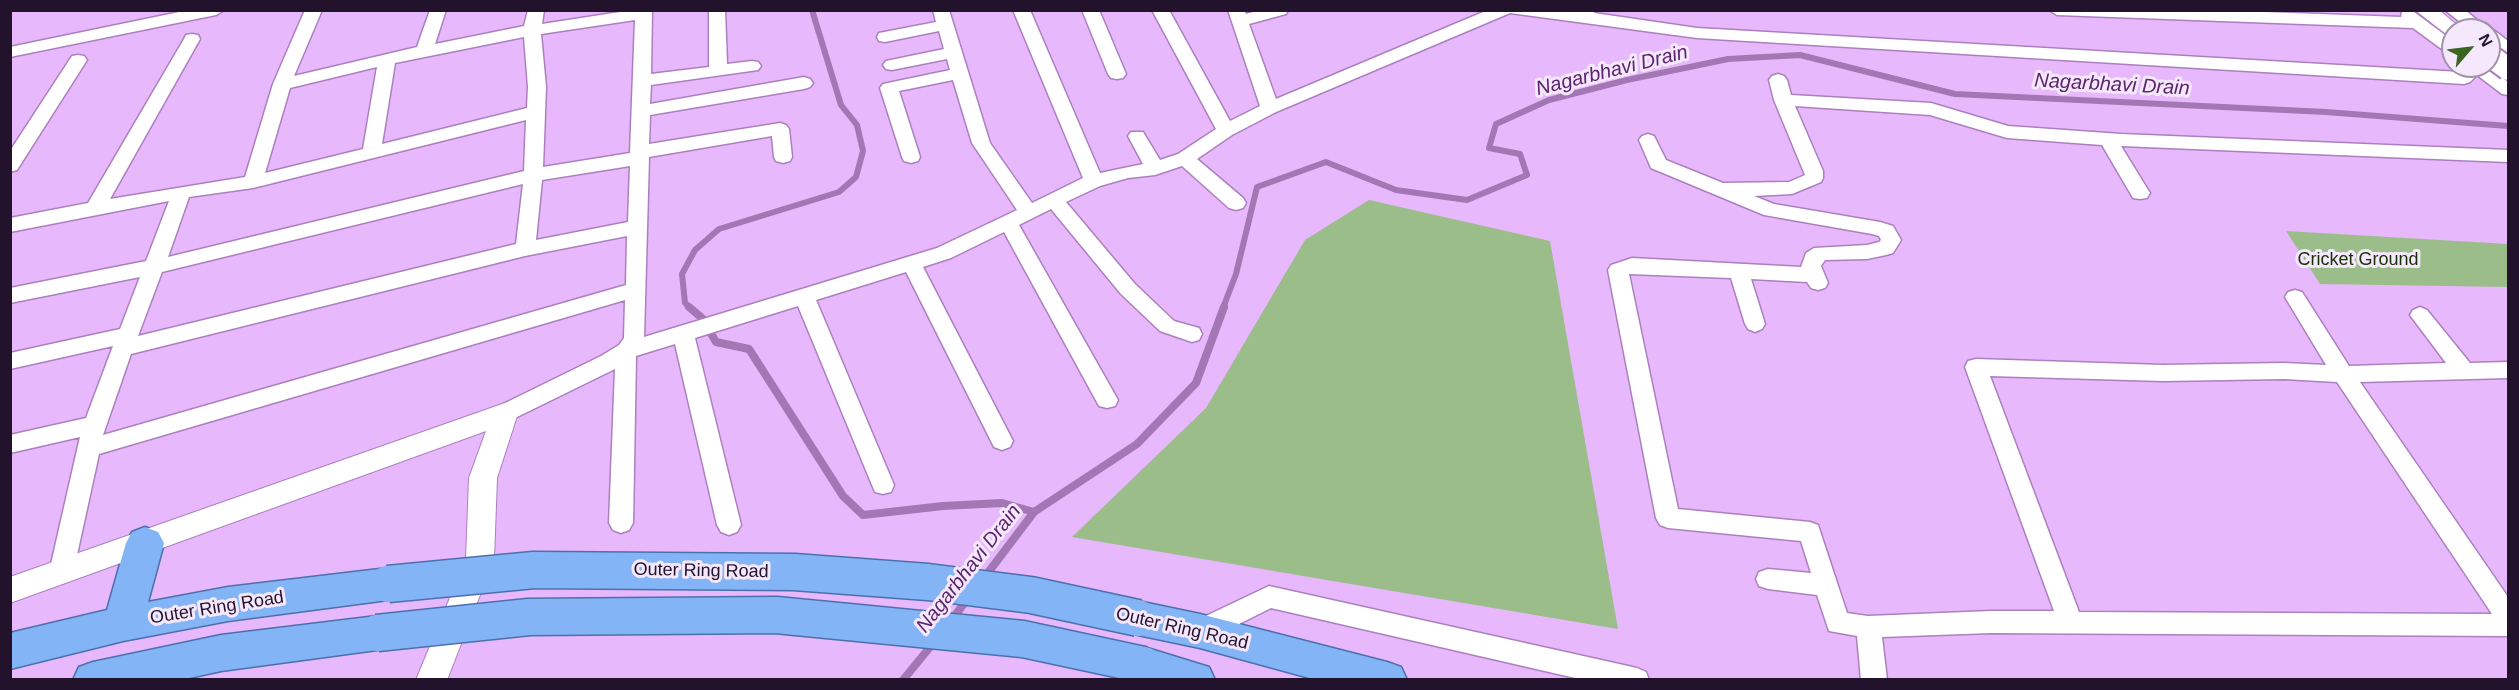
<!DOCTYPE html>
<style>
body{margin:0}
#map{position:relative;width:2519px;height:690px;overflow:hidden;background:#e7b8fb;font-family:Arial,sans-serif}
canvas{display:block}
.frame{position:absolute;inset:0;border:12px solid #23122b;pointer-events:none}
.north{position:absolute;left:2441px;top:18px;width:60px;height:60px;box-sizing:border-box;background:#f6e8fc;border:2px solid #a292a8;border-radius:50%;rotate:62deg;font-size:16px;font-weight:700;line-height:24px;text-align:center;color:#23122b}
.north::after{content:'';display:block;margin:auto;width:21px;height:27px;background:#3b6522;clip-path:polygon(50% 0,100% 100%,50% 72%,0 100%)}
</style>
<div id="map">
<canvas width="2519" height="690"></canvas>
<div class="frame"></div>
<div class="north">N</div>
</div>
<script>
const c = document.querySelector('canvas').getContext('2d');
c.lineJoin = 'round';
function fillPath(path, color) { c.fillStyle = color; c.fill(path, 'evenodd'); }
const toPath = rows => new Path2D(rows.map(r => 'M' + r).join(''));
function stroke(path, color, width, dash) { c.strokeStyle = color; c.lineWidth = width; c.lineCap = dash ? 'butt' : 'round'; c.setLineDash(dash || []); c.stroke(path); }
function label(font, color, halo, rows, align = 'center') {
  c.font = font + ' Arial,sans-serif'; c.lineWidth = 6; c.setLineDash([]); c.textBaseline = 'middle'; c.strokeStyle = halo; c.fillStyle = color; for (const [text, x, y, turn = 0] of rows) {
    c.save(); c.translate(x, y); c.rotate((+turn || 0) * Math.PI / 180); c.textAlign = isNaN(turn) ? turn : align; if (halo) c.strokeText(text, 0, 0); c.fillText(text, 0, 0); c.restore();
  }
}
fillPath(toPath([
 [1369,200,1550,241,1618,629,1072,537,1206,408,1305,240],
 [2286,231,2508,244,2508,287,2320,284]
]), '#9bbd8a');
stroke(toPath([
 [691,308,685,303,682,274,695,250,719,229,839,192,856,177,863,151,857,125,841,105,812,10],
 [1223,308,1236,274,1257,187,1326,162,1396,190,1467,200,1527,175,1520,154,1489,148,1496,124,1549,100,1627,80,1728,59,1800,55,1955,94,2326,112,2508,126]
]), '#a277b4', 6);
stroke(toPath([
 [689,307,702,318,716,342,749,349,843,496,863,515,943,506,1002,503,1034,512],
 [984,578,1034,512,1137,444,1196,383,1224,307],
 [951,621,968,598],
 [903,680,935,641]
]), '#a277b4', 8);
const minor = toPath([
 [189,10,224,10,216,15,10,57,10,47,189,10],
 [305,10,322,10,294,76,417,47,430,10,446,10,435,44,524,26,528,10,544,10,542,24,633,10,652,10,651,74,709,67,709,10,725,10,727,64,752,61,758,62,761,66,758,70,651,85,650,104,804,77,810,79,813,83,810,87,804,89,650,115,649,144,780,123,786,125,789,129,792,157,790,161,783,163,776,161,774,157,772,136,649,157,644,337,937,248,1017,210,972,143,953,80,899,91,920,157,918,161,911,163,904,161,902,157,880,88,883,84,950,70,947,59,892,70,886,69,883,65,886,61,944,49,939,31,885,42,879,41,877,37,879,33,936,22,933,10,949,10,990,143,1032,203,1083,178,1013,10,1030,10,1100,173,1143,164,1128,136,1131,132,1143,132,1160,160,1178,154,1216,129,1152,10,1169,10,1230,121,1260,106,1228,10,1244,10,1246,14,1260,10,1288,10,1286,14,1249,24,1276,99,1488,10,1595,10,1594,13,1697,28,2460,72,2465,66,2487,66,2508,82,2508,95,2502,94,2477,75,2470,82,2464,84,1697,38,1510,13,1276,112,1232,135,1197,159,1243,198,1246,203,1243,208,1236,210,1229,208,1182,166,1155,175,1128,178,1100,186,1066,202,1135,284,1174,321,1199,328,1202,334,1199,340,1192,342,1160,331,1121,294,1051,209,1019,225,1118,400,1115,406,1107,408,1099,406,1004,232,951,258,923,267,1013,441,1010,447,1002,450,994,447,906,272,816,300,894,485,891,492,883,494,875,492,872,485,798,306,695,338,741,525,737,532,729,535,721,532,717,525,675,344,636,356,633,523,629,530,621,533,613,530,609,523,615,369,513,419,505,422,497,419,494,413,497,407,601,356,619,345,624,338,625,300,99,454,73,573,69,580,61,583,53,580,49,573,80,437,10,453,10,435,86,418,113,346,10,369,10,353,120,329,140,277,10,303,10,288,146,261,169,201,10,232,10,218,88,203,184,39,186,35,192,34,198,35,200,39,110,199,245,177,273,84,305,10],
 [635,20,630,153,543,167,546,87,541,34,635,20],
 [524,37,528,87,527,108,382,144,395,63,524,37],
 [377,67,363,149,265,173,290,88,377,67],
 [526,120,524,171,168,257,189,197,253,188,526,120],
 [630,166,628,222,536,240,542,180,630,166],
 [523,184,516,244,138,336,162,272,523,184],
 [627,236,626,285,103,435,131,354,525,256,627,236],
 [1082,10,1099,10,1126,74,1123,78,1117,79,1111,78,1108,74,1082,10],
 [2049,10,2210,10,2401,17,2402,12,2408,11,2414,12,2453,41,2453,54,2447,53,2413,28,2057,15,2049,10],
 [2445,10,2465,10,2489,30,2495,31,2508,41,2508,54,2502,53,2489,43,2489,30,2470,30,2445,10],
 [78,55,84,56,87,60,17,170,10,172,10,151,72,56,78,55],
 [1778,74,1784,76,1787,80,1791,95,1931,103,2008,126,2121,134,2508,150,2508,162,2121,146,2150,193,2147,198,2140,199,2133,198,2102,145,2007,138,1930,115,1795,106,1823,171,1823,178,1821,182,1792,194,1754,196,1774,204,1880,222,1893,226,1901,240,1893,253,1886,255,1867,259,1825,260,1821,266,1828,283,1825,288,1818,290,1811,288,1807,282,1751,279,1765,324,1762,329,1755,332,1748,329,1745,324,1731,278,1629,274,1678,509,1810,522,1818,525,1847,613,1868,616,1991,611,2054,611,1965,367,1968,361,1976,359,2163,365,2284,363,2326,365,2285,297,2288,292,2295,290,2302,292,2349,366,2446,363,2410,315,2413,310,2420,307,2427,310,2470,363,2508,362,2508,378,2360,382,2508,597,2508,636,1991,633,1882,637,1887,680,1861,680,1857,636,1829,631,1817,595,1768,589,1759,586,1756,579,1759,572,1768,569,1811,573,1801,541,1668,528,1660,525,1656,518,1608,270,1611,265,1632,258,1801,267,1806,253,1814,248,1867,245,1879,242,1881,240,1879,236,1872,234,1764,215,1651,168,1639,140,1642,136,1648,134,1654,136,1666,160,1723,183,1789,182,1805,175,1774,100,1769,80,1772,76,1778,74],
 [1990,376,2163,381,2284,379,2337,382,2492,614,2079,612,1990,376],
 [1269,586,1637,668,1646,672,1649,680,1584,680,1271,608,1209,639,1200,642,1191,639,1188,631,1191,623,1269,586]
]);
const tertiary = toPath([
 [2415,10,2439,10,2463,30,2453,30,2453,36,2446,34,2415,10],
 [505,403,514,406,518,413,497,478,494,559,447,680,416,680,466,559,469,478,486,431,10,603,10,577,505,403]
]);
const trunk = toPath([
 [145,527,158,532,164,543,148,602,228,587,388,568,401,572,407,584,401,596,388,600,228,621,123,641,10,669,10,633,107,610,126,543,132,532,145,527],
 [1138,601,1200,614,1387,662,1401,667,1407,680,1317,680,1200,648,1138,635,1124,630,1119,618,1124,606,1138,601],
 [377,616,391,621,396,633,391,645,377,650,221,671,180,680,73,680,79,667,93,662,221,635,377,616],
 [1144,647,1209,667,1215,680,1130,678,1124,665,1130,652,1144,647]
]);
stroke(minor, '#ac80bf', 3);
stroke(tertiary, '#ac80bf', 2);
stroke(trunk, '#4d70ad', 3);
fillPath(minor, '#fff');
fillPath(tertiary, '#fff');
fillPath(trunk, '#83b4f6');
const tertiaryBridge = toPath([
 [2489,55,2508,69]
]);
const trunkBridge = toPath([
 [388,584,534,570,794,572,928,582,1031,595,1138,618],
 [377,633,529,617,776,615,1023,639,1144,665]
]);
stroke(tertiaryBridge, '#ac80bf', 26, []);
stroke(trunkBridge, '#4d70ad', 39, []);
stroke(tertiaryBridge, '#fff', 22);
stroke(trunkBridge, '#83b4f6', 36);
label('18px', '#163103', '#f6e8fc', [
 ["Cricket Ground",2358,260]
]);
label('18px', '#23122b', '#f6e8fc', [
 ["Outer Ring Road",701,571,1],
 ["Outer Ring Road",217,608,-9],
 ["Outer Ring Road",1182,629,13]
]);
label('italic 20px', '#5b256f', '#f6e8fc', [
 ["Nagarbhavi Drain",1612,71,-14],
 ["Nagarbhavi Drain",2112,85,3],
 ["Nagarbhavi Drain",969,569,-52]
]);
</script>
